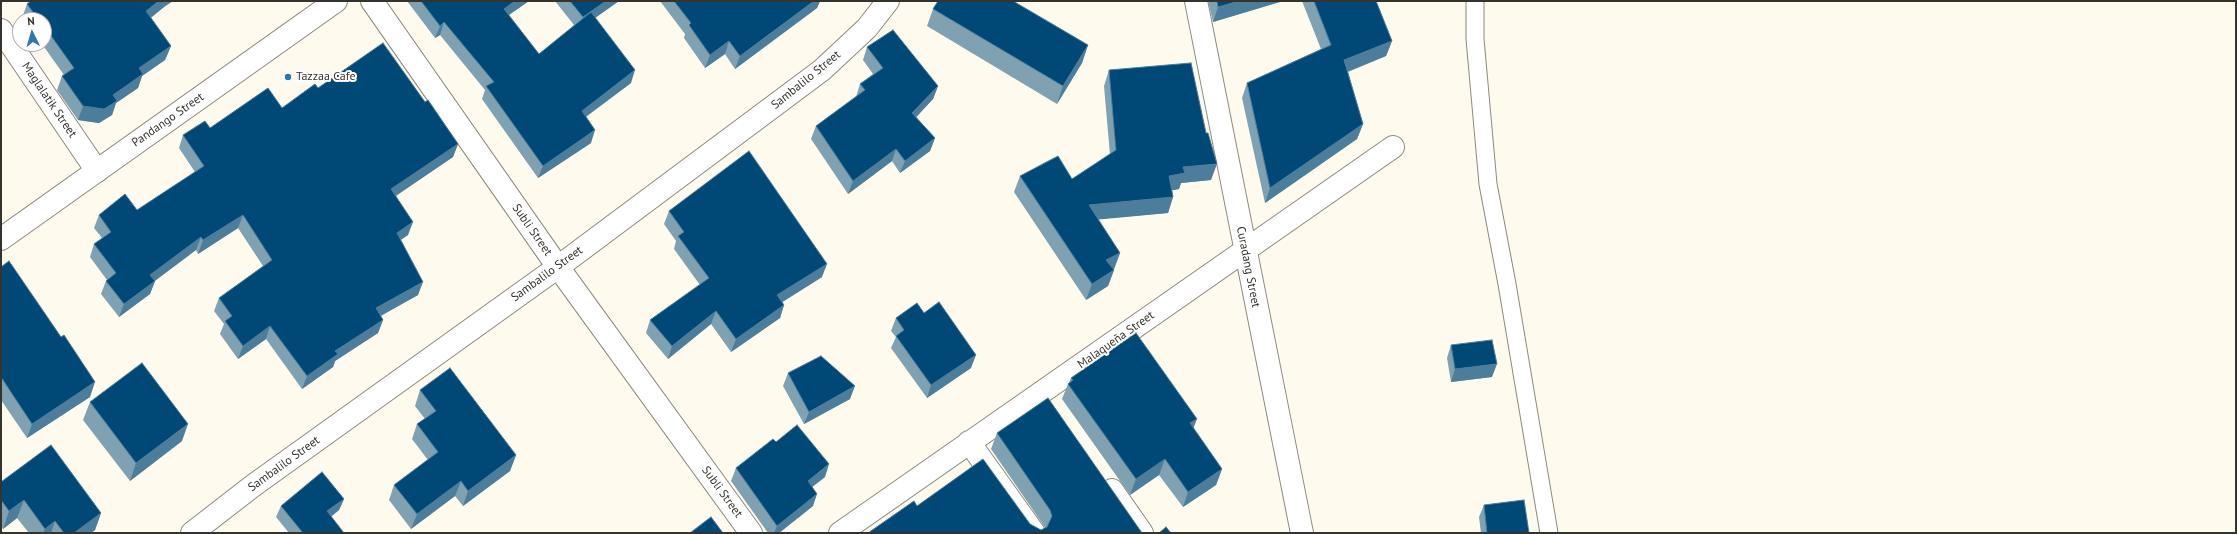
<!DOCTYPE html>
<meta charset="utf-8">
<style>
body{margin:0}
#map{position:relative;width:2237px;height:534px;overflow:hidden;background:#fefaed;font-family:"PT Sans",sans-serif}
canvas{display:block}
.frame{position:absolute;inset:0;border:2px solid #35332e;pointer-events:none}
.north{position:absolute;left:12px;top:12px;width:40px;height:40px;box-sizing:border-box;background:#fff;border:1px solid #aeadab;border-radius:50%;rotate:355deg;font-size:11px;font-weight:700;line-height:16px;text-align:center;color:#35332e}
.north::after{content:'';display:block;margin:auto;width:14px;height:18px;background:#3176ab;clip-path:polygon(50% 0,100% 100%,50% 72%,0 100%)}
</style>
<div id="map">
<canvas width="2237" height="534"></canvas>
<div class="frame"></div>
<div class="north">N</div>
</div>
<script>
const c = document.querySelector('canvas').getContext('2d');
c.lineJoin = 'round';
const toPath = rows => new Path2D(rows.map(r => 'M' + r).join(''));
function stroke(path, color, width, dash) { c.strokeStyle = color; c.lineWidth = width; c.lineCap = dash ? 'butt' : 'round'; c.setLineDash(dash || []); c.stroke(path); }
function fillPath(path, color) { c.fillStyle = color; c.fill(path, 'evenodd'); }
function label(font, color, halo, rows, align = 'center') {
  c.font = font + ' "PT Sans",sans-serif'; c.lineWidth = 4; c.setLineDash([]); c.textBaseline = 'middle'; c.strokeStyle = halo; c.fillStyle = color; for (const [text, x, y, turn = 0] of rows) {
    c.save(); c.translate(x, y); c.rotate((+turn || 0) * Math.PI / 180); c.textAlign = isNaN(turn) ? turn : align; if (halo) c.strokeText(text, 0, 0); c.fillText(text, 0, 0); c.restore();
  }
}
const service = toPath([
 [1475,1,1475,39,1488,184,1507,284,1549,533]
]);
const minor = toPath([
 [372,1,558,267,751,533],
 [1196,1,1302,533],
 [1,30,97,171],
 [969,442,1034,533],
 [1112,490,1142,533],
 [192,533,254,485,558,267,822,70,867,28,888,1],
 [840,533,1393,147]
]);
const tertiary = toPath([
 [1,239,336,1]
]);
stroke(service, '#8c897d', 19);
stroke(minor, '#8c897d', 24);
stroke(tertiary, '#8c897d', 24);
stroke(service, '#fff', 17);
stroke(minor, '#fff', 22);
stroke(tertiary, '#fff', 22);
fillPath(toPath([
 [407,1,529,1,509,15,539,54,574,25,555,1,619,1,595,18,631,83,586,117,591,143,538,178,482,99,485,90,440,35,435,38],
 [660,1,820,1,817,8,735,69,725,54,705,68,684,38,685,34],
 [1208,1,1283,1,1213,22],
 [1302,1,1376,1,1392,41,1386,56,1348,72,1363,124,1357,139,1265,203,1242,98,1247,83,1321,49],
 [27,4,164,7,151,18,171,46,165,60,142,76,138,88,116,103,112,115,99,123,78,120,57,90,62,76,64,75,42,44,44,44,44,20,24,20,22,18],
 [933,9,1088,45,1082,63,1057,104,927,26],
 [867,47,938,86,933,99,916,117,935,138,930,151,900,173,892,161,848,194,811,139,816,126,856,97,860,84,873,74,863,60],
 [1109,70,1211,180,1181,183,1179,189,1172,190,1173,197,1168,213,1098,219,1120,253,1114,269,1113,269,1114,270,1108,286,1086,300,1014,192,1020,176,1072,179,1110,155,1104,86],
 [318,88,425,102,458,144,453,157,396,195,408,235,400,240,418,295,381,316,383,320,378,333,335,361,333,367,302,389,266,339,238,359,220,334,224,324,214,311,219,298,263,266,238,228,198,254,196,250,155,281,150,294,119,317,101,294,106,281,107,280,90,257,94,244,102,238,94,228,99,215,137,210,195,172,179,148,183,135,210,128,282,108],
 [669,211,822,277,782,302,784,305,780,318,731,352,711,324,668,359,646,333,650,320,700,285,674,249,676,241,664,224],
 [1,267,90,397,27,438,1,400],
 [924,313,971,368,927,398,891,348,896,337,891,331,896,318],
 [1451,345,1492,377,1451,382,1447,358],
 [788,373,850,399,804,424,783,386],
 [1071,378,1193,428,1222,469,1216,485,1183,507,1159,475,1130,495,1062,399,1068,384,1069,383],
 [420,390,516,455,510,471,463,506,455,496,411,529,389,500,394,485,428,460,412,439,417,424,425,419,415,406],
 [90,402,182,441,130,481,83,420],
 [997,433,1142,533,868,533,1030,524,1041,530,1045,528,1044,526,991,449],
 [776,442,825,477,812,487,813,506,779,533,768,533,731,481,736,468],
 [1,482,101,513,95,530,91,533,29,533,17,518,3,529,1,526],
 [344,499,339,510,331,517,344,533,289,533,276,517,281,506],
 [1484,505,1529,533,1481,533,1479,517]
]), '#7fa1b2');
fillPath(toPath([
 [159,1,173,1,164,7,141,25,146,11],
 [515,1,529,1,500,21,504,9],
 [606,1,619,1,578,30,583,17],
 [814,1,820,1,817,8,735,69,740,56],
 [1239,1,1283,1,1213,22,1218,7],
 [444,22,440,35,435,38,440,26],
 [729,41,725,54,705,68,710,55],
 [1392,41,1386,56,1339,75,1344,60],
 [1088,45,1082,63,1057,104,1063,86],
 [171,46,165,60,142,76,138,88,116,103,112,115,99,123,78,120,83,106,113,95,139,68],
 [635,70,631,83,577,123,582,111],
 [938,86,933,99,908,126,912,113],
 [1363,124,1357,139,1265,203,1270,188],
 [595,130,591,143,538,178,543,166],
 [935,138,930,151,900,173,905,161],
 [458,144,453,157,387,202,391,189],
 [896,149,892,161,848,194,853,181],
 [1217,164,1211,180,1181,183,1179,189,1164,192,1169,176,1183,167],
 [1173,197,1168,213,1083,221,1089,205],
 [243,215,238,228,198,254,203,240],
 [413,222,408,235,392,246,397,233],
 [201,237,196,250,145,288,150,275],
 [1120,253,1114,269,1100,276,1106,260],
 [827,264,822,277,773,308,777,295],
 [1114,270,1108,286,1086,300,1092,284],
 [155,281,150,294,119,317,124,304],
 [423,282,418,295,371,321,376,308],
 [784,305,780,318,731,352,736,339],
 [716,311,711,324,668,359,672,346],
 [383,320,378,333,335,361,333,367,302,389,307,376,335,351],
 [270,326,266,339,238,359,243,346],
 [976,355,971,368,927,398,931,385],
 [1497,364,1492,377,1451,382,1455,369],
 [95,382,90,397,27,438,32,424],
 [855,386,850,399,804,424,809,412],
 [1197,419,1191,434,1190,423],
 [188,424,182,441,130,481,136,463],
 [516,455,510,471,463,506,468,491],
 [1165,459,1159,475,1130,495,1136,479],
 [829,464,825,477,803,494,808,481],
 [1222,469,1216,485,1183,507,1188,492],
 [461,481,455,496,411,529,417,514],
 [817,494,813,506,779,533,774,533,777,526],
 [344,499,339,510,323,523,327,511],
 [24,500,17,518,3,529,9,511],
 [101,513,95,530,91,533,74,533],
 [55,521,51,533,43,533,45,529]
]), '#4c7d9a');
const building = toPath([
 [31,1,159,1,146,11,171,46,139,68,143,74,113,95,117,101,104,109,83,106,62,76,74,68,44,26,44,20,39,20,27,4,31,1],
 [421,1,515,1,504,9,539,54,591,12,635,70,582,111,595,130,543,166,486,86,494,82,444,22,440,26,421,1],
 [570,1,606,1,583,17,570,1],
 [674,1,814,1,740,56,729,41,710,55,689,25,691,23,674,1],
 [938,1,1013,1,1088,45,1063,86,933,9,938,1],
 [1217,1,1239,1,1218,7,1217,1],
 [1314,1,1376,1,1392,41,1344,60,1363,124,1270,188,1247,83,1331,45,1314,1],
 [893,30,938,86,912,113,935,138,905,161,896,149,853,181,816,126,865,90,860,84,883,68,867,47,893,30],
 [383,43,425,102,428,100,458,144,391,189,413,222,397,233,423,282,376,308,383,320,335,351,338,354,307,376,270,326,243,346,225,321,232,316,219,298,272,260,243,215,203,240,201,237,150,275,155,281,124,304,106,281,116,273,94,244,111,232,99,215,125,194,137,210,204,166,183,135,205,121,210,128,268,88,282,108,315,84,318,88,383,43],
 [1191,63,1206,133,1208,133,1217,164,1183,167,1185,173,1169,176,1173,197,1089,205,1120,253,1106,260,1114,270,1092,284,1020,176,1058,156,1072,179,1116,150,1109,70,1191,63],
 [749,151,827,264,777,295,784,305,736,339,716,311,672,346,650,320,709,278,678,236,684,232,669,211,749,151],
 [9,261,61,337,64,335,95,382,32,424,1,377,1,267,9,261],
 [939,302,976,355,931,385,896,336,904,330,896,318,917,303,924,313,939,302],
 [1136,333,1197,419,1190,423,1222,469,1188,492,1165,459,1136,479,1068,384,1073,380,1071,378,1136,333],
 [1492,340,1497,364,1455,369,1451,345,1492,340],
 [821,356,855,386,809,412,788,373,821,356],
 [142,363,188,424,136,463,90,402,142,363],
 [450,368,516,455,468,491,461,481,417,514,394,485,438,452,417,424,436,411,420,390,450,368],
 [1048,398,1142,533,868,533,914,501,917,506,983,459,1030,524,1041,530,1047,527,1052,516,1050,510,997,433,1048,398],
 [797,425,829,464,808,481,817,494,777,526,736,468,773,439,776,442,797,425],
 [51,445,101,513,74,533,64,533,55,521,45,529,24,500,9,511,1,500,1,482,51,445],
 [322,472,344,499,327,511,344,533,303,533,281,506,322,472],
 [1524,500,1529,533,1487,533,1484,505,1524,500],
 [711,517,723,533,690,533,711,517],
 [1166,527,1171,533,1159,533,1166,527]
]);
fillPath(building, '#004876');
stroke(building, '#4c7d9a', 1);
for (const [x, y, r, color] of [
 [288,77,4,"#3176ab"]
]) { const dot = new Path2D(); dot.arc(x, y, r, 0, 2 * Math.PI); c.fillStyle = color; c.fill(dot); stroke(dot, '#fff', 1.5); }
label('12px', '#35332e', '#fff', [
 ["Tazzaa Cafe",296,77]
], 'left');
label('12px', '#35332e', '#fff', [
 ["Sambalilo Street",806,80,-39],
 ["Maglalatik Street",49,100,56],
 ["Pandango Street",168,120,-35],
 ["Subli Street",532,230,55],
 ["Curadang Street",1248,267,79],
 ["Sambalilo Street",547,274,-36],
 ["Malaqueña Street",1116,340,-35],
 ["Sambalilo Street",284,464,-36],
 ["Subli Street",722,492,54]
]);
</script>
